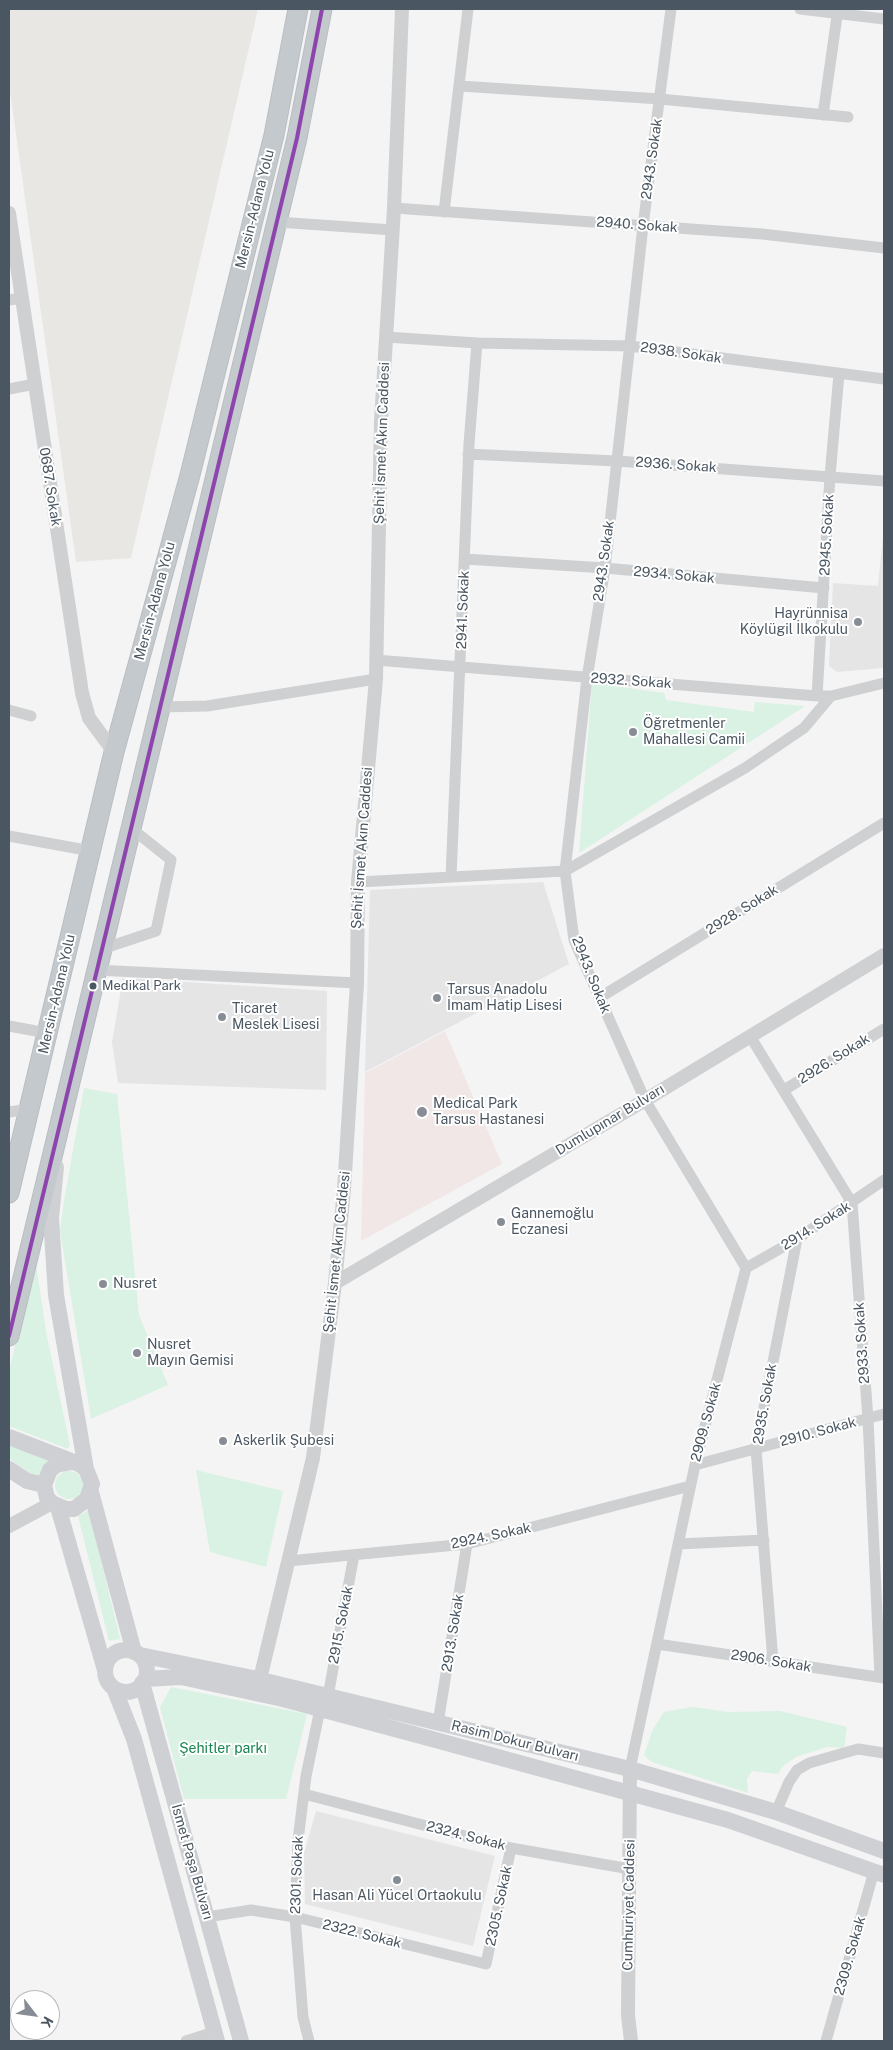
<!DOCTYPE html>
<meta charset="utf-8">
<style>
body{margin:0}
#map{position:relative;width:893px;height:2050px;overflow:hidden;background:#f4f4f4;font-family:"Public Sans",sans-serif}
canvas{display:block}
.frame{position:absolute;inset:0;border:10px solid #4a5661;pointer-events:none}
.north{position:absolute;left:10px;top:1990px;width:50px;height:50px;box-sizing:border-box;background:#fff;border:1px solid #b7bbc0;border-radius:50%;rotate:120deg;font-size:14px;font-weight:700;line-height:20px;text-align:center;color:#4a5661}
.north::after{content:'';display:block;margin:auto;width:18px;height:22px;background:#868d94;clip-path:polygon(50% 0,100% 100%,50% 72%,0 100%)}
</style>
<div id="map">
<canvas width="893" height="2050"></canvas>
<div class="frame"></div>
<div class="north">K</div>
</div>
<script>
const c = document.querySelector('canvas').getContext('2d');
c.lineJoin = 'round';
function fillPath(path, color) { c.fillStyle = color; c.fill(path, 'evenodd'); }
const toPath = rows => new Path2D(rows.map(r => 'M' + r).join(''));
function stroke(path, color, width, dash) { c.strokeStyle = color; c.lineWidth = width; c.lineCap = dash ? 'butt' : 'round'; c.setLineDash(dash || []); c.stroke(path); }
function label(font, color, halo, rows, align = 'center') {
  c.font = font + ' "Public Sans",sans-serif'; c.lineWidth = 4; c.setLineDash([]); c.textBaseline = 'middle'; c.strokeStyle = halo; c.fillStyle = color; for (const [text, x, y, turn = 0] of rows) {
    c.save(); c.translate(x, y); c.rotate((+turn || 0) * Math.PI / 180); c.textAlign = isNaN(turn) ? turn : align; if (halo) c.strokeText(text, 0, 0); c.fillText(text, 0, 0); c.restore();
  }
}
fillPath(toPath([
 [9,9,258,9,131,558,76,562,9,84]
]), '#e8e7e3');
fillPath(toPath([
 [884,526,884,668,837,672,829,666,833,583,878,586],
 [543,882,569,964,365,1072,370,890],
 [123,978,327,991,326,1090,118,1083,112,1042],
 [316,1811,495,1856,473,1946,305,1904,304,1853]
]), '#e6e5e6');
fillPath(toPath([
 [445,1031,502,1164,361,1241,365,1073]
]), '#f1e7e6');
fillPath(toPath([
 [592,683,664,693,666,700,673,701,754,712,755,702,805,706,579,853],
 [84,1088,117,1094,139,1315,168,1385,91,1419,60,1231,64,1201],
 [35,1258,47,1337,70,1445,68,1449,9,1426,9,1372],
 [9,1442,49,1461,38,1479,9,1458],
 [196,1470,283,1491,266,1567,210,1552],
 '55 1485a14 14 0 1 1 28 0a14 14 0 1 1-28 0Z',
 [89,1510,120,1639,109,1641,78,1516],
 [171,1687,307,1714,286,1799,184,1799,160,1707],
 [693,1707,728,1712,780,1711,847,1727,844,1748,827,1747,796,1757,783,1766,778,1774,752,1771,747,1779,748,1793,652,1762,644,1755,653,1729,664,1712]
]), '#d9f2e3');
const trunk = toPath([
 [9,1193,114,752,190,475,274,135,298,9],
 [9,1336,297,138,322,9]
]);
stroke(trunk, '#b9bec3', 21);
stroke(toPath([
 [800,9,884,19],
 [460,86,660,99,848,117],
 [823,115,838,9],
 [394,208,762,234,884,248],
 [444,212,468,9],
 [277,222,393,230],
 [9,300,22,298],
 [386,337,477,343,630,346,884,379],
 [9,389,35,384],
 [468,454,617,461,884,481],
 [465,559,605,568,824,588],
 [376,660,817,696,831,696,884,683],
 [817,696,830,476,839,374],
 [159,707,207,706,376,679],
 [9,710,31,716],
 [9,836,91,851],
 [451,877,469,444,477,343],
 [358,882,565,871,745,768,804,728,831,696],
 [102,949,156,931,171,860,131,828],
 [96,970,357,983],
 [599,998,884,823],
 [9,1026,47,1033],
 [750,1036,852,1203,868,1419,880,1677],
 [784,1090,884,1029],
 [9,1112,30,1109],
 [746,1268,797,1239,884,1180],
 [695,1465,884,1414],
 [678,1544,764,1540],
 [288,1561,467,1544,690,1486],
 [657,1644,884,1678],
 [773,1661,756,1449,797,1239],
 [328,1696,354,1555],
 [438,1723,467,1544],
 [630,1769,695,1465,746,1268,645,1100,574,940,565,871,587,678,605,568,643,226,671,9],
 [304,1794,511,1848,630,1869],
 [776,1812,789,1782,797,1770,809,1763,858,1749,884,1753],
 [207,1917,251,1910,295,1917,486,1964,511,1848],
 [186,2041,214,2032],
 [309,2041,303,2017,295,1917,298,1840,306,1776,320,1709],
 [826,2041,874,1871]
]), '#ced0d2', 11);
stroke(toPath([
 [9,213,82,693,89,718,114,752],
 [335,1283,652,1096,884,955],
 [9,1526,52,1503],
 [260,1679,313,1458,335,1283,344,1189,357,983,358,882,376,679,381,421,394,208,402,9],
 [630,1769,628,2015,631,2041]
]), '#ced0d2', 14);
stroke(toPath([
 [56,1167,51,1218,56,1295,86,1469],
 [9,1437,79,1464,86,1469,92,1484,87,1499,74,1509,66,1509,52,1503,47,1498,44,1485,50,1470,56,1465,72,1462],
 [9,1469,27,1481,44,1485],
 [91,1492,134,1652],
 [58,1507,105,1670],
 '105 1671a21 21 0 1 1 42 0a21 21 0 1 1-42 0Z',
 [140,1655,253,1678,630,1769,776,1812,884,1851],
 [145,1679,181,1677,283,1699,432,1739,728,1820,884,1875],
 [142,1683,241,2041],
 [114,1688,134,1739,217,2041]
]), '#ced0d4', 16);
stroke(trunk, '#c4c9cd', 19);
stroke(toPath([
 [9,1336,297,138,322,9]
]), '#8e44ad', 4);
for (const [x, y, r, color] of [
 [858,622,5,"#868d94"],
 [633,732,5,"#868d94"],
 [93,986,4.5,"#4a5661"],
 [437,998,5,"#868d94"],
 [222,1017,5,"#868d94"],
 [422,1112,6,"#868d94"],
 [501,1222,5,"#868d94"],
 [103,1284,5,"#868d94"],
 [137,1353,5,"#868d94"],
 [223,1441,5,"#868d94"],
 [397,1880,5,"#868d94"]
]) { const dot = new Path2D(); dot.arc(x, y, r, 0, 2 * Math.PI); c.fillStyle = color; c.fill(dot); stroke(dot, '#fff', 2); }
label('13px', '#4a5661', '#fff', [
 ["Medikal Park",102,986]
], 'left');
label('14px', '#4a5661', '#fff', [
 ["2943. Sokak",652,159,-82],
 ["Mersin-Adana Yolu",255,209,-76],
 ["2940. Sokak",637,225,4],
 ["2938. Sokak",681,353,8],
 ["Şehit İsmet Akın Caddesi",382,443,-88],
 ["2936. Sokak",676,465,4],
 ["0687. Sokak",50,487,81],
 ["2945. Sokak",827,535,-87],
 ["2943. Sokak",604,561,-82],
 ["2934. Sokak",674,575,5],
 ["Mersin-Adana Yolu",155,601,-75],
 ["2941. Sokak",463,610,-88],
 ["2932. Sokak",631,681,4],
 ["Şehit İsmet Akın Caddesi",362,848,-86],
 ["2928. Sokak",742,910,-32],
 ["2943. Sokak",591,975,68],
 ["Mersin-Adana Yolu",57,994,-77],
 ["2926. Sokak",834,1059,-32],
 ["Dumlupınar Bulvarı",610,1120,-31],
 ["2914. Sokak",816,1226,-32],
 ["Şehit İsmet Akın Caddesi",337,1252,-84],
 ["2933. Sokak",862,1343,-94],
 ["2935. Sokak",765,1404,-80],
 ["2909. Sokak",706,1422,-75],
 ["2910. Sokak",818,1432,-15],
 ["2924. Sokak",491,1536,-12],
 ["2915. Sokak",341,1625,-79],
 ["2913. Sokak",453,1633,-81],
 ["2906. Sokak",771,1661,9],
 ["Rasim Dokur Bulvarı",515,1741,14],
 ["2324. Sokak",466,1836,14],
 ["İsmet Paşa Bulvarı",192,1862,74],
 ["2301. Sokak",297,1875,-88],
 ["Cumhuriyet Caddesi",629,1905,-89],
 ["2305. Sokak",499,1906,-78],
 ["2322. Sokak",362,1934,14],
 ["2309. Sokak",850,1956,-74]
]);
label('14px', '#4a5661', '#fff', [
 ["Hayrünnisa",848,614,"right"],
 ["Köylügil İlkokulu",848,630,"right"],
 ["Öğretmenler",643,724],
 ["Mahallesi Camii",643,740],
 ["Tarsus Anadolu",447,990],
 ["İmam Hatip Lisesi",447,1006],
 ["Ticaret",232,1009],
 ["Meslek Lisesi",232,1025],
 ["Medical Park",433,1104],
 ["Tarsus Hastanesi",433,1120],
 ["Gannemoğlu",511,1214],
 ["Eczanesi",511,1230],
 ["Nusret",113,1284],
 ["Nusret",147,1345],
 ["Mayın Gemisi",147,1361],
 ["Askerlik Şubesi",233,1441],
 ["Hasan Ali Yücel Ortaokulu",397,1896,"center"]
], 'left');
label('14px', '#17864f', '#fff', [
 ["Şehitler parkı",223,1749]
]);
</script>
